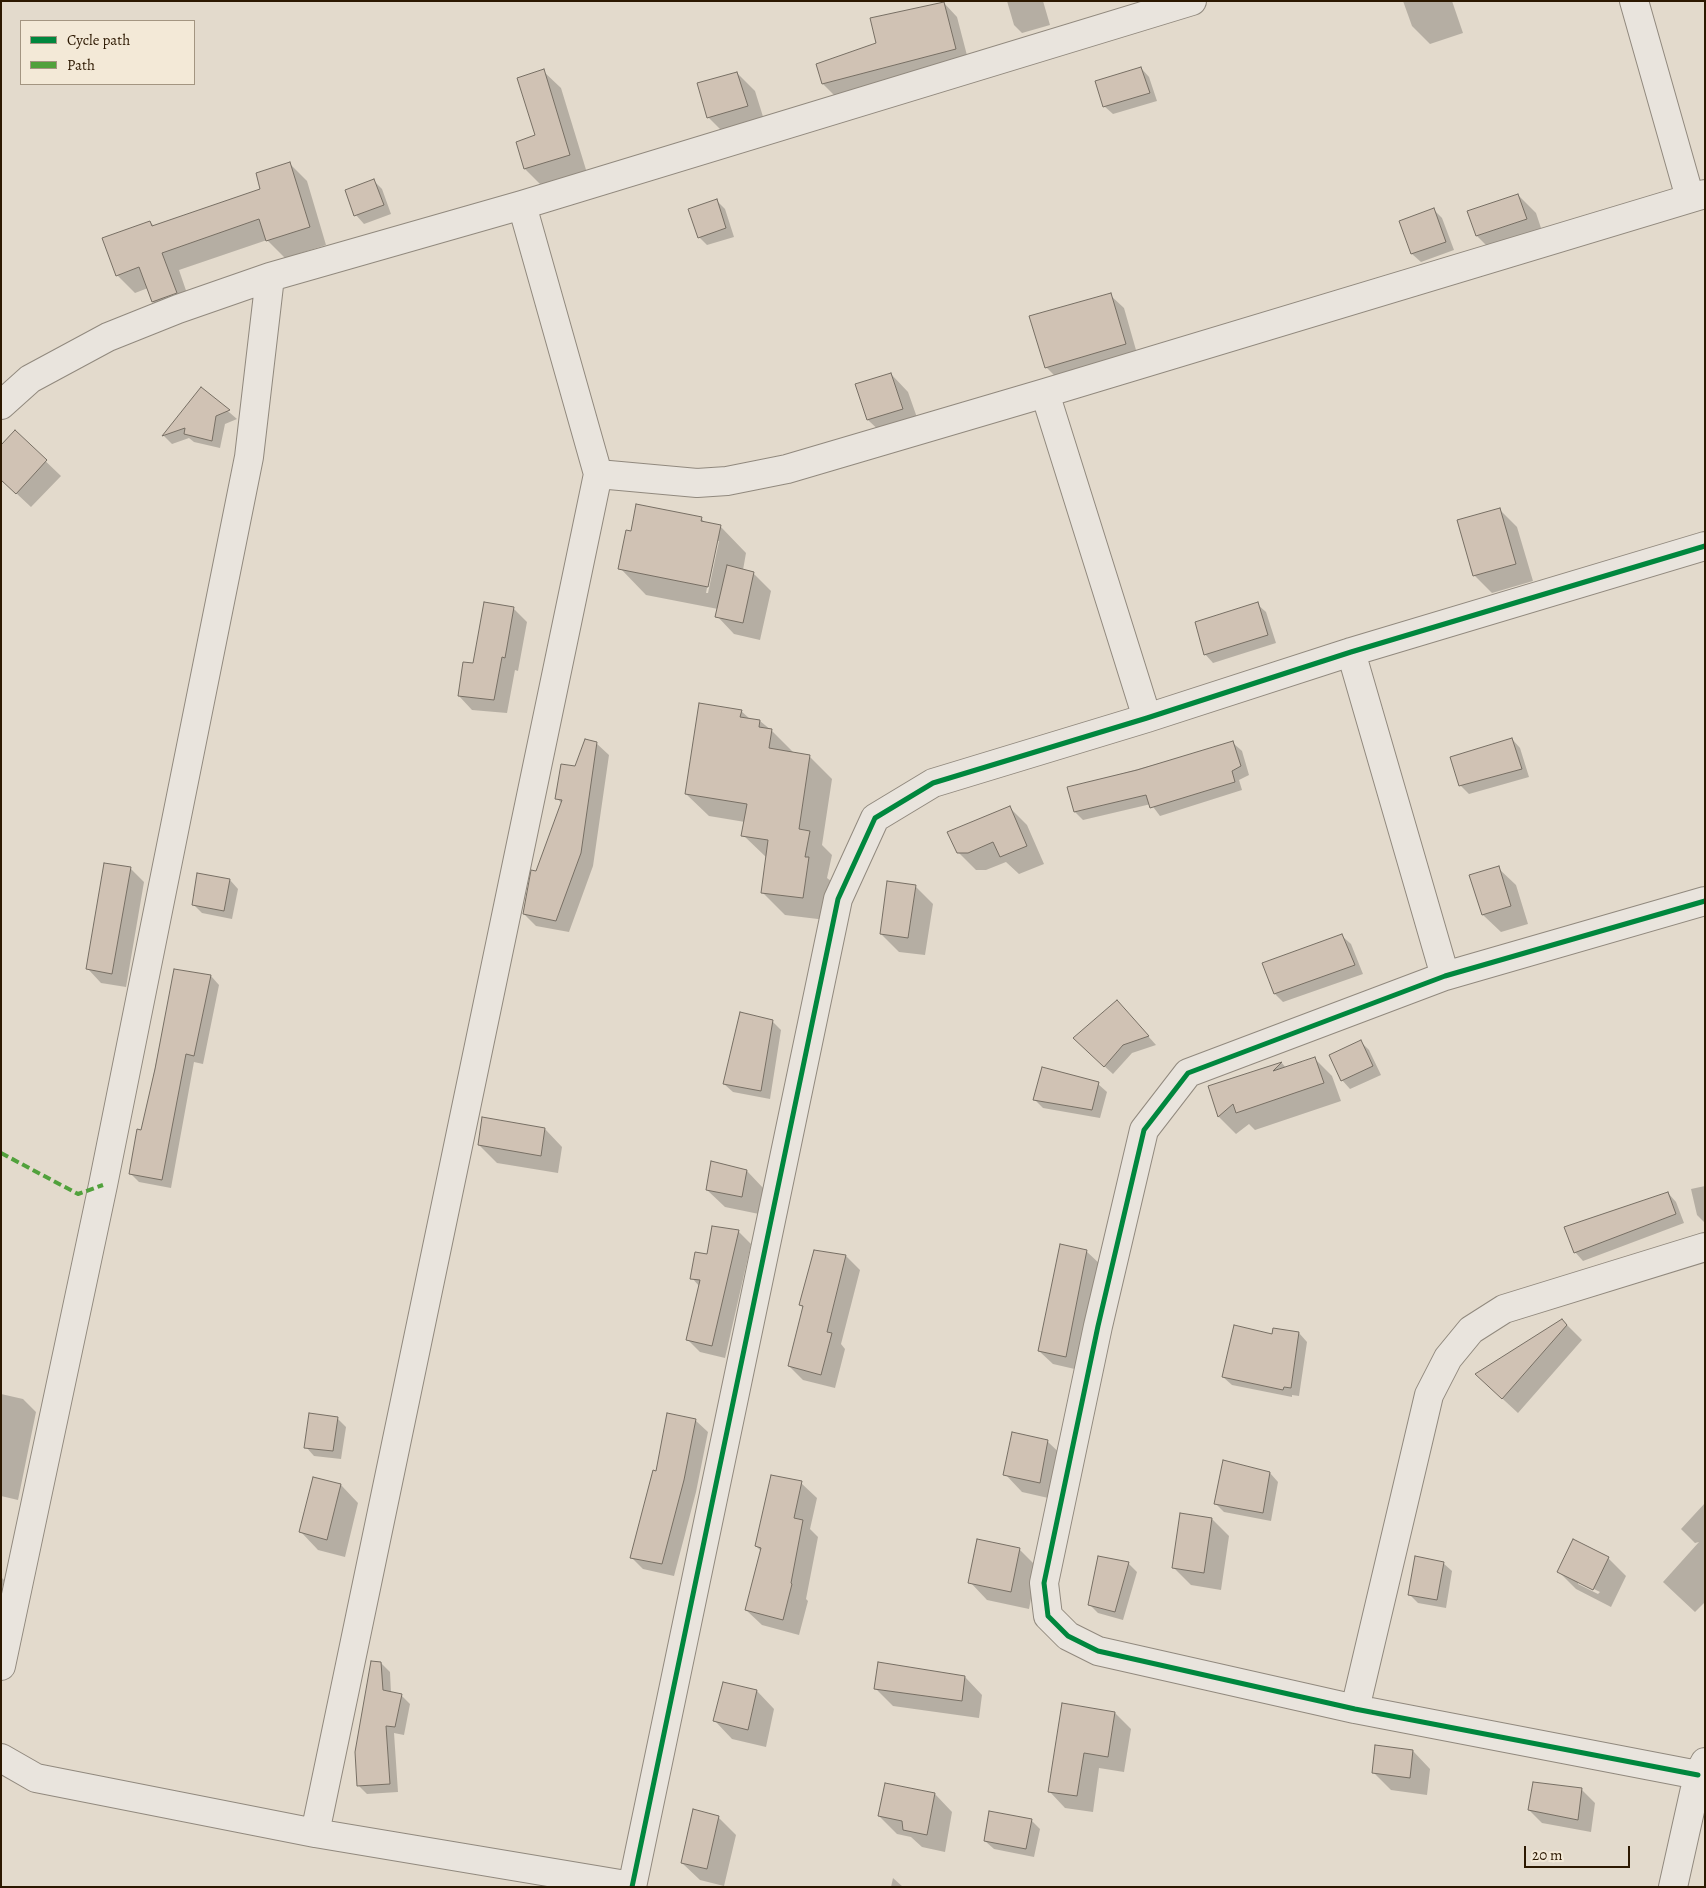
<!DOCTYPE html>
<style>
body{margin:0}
#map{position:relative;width:1706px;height:1888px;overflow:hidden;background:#e3dacc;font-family:Alegreya,serif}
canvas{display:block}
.frame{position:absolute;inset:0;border:2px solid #2c1800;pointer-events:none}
.legend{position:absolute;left:20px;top:20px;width:175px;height:65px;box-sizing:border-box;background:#f3e9d7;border:1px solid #a39581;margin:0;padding:6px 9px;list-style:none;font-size:15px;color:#2c1800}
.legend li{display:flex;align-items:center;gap:10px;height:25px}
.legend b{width:25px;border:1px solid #a39581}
.scale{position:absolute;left:1524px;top:1846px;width:106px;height:22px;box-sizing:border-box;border:2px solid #2c1800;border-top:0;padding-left:6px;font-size:15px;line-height:18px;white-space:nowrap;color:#2c1800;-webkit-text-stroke:4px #f3e9d7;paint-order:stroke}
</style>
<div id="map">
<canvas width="1706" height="1888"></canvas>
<div class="frame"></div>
<ul class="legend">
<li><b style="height:6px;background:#00873e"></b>Cycle path</li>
<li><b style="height:6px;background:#51a13c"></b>Path</li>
</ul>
<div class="scale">20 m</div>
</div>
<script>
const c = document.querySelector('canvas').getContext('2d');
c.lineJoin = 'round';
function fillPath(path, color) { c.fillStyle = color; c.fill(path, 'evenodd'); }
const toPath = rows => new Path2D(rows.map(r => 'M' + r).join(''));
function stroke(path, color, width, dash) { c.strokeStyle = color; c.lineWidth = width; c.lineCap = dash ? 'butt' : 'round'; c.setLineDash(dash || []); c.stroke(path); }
fillPath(toPath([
 [1007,1,1043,1,1050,25,1022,33,1014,25],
 [1403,1,1452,1,1463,33,1430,44,1412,26],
 [944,3,957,17,969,63,837,98,823,84,818,65,878,44],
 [1141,68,1149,77,1157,101,1113,114,1104,106],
 [543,71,561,88,587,173,542,186,525,169,536,136],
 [737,73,755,91,765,123,726,135,708,117],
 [290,164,307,181,326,245,285,258,267,240,179,270,193,311,171,320,153,302,148,288,135,293,117,275,150,222,155,227,262,190],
 [374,181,382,189,391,214,364,224,356,215],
 [1518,195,1536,213,1544,237,1495,254,1477,236,1468,212],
 [717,201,725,209,734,237,707,245,699,237],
 [1434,210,1442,218,1454,250,1421,262,1412,254,1400,222],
 [1110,295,1124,308,1138,357,1059,380,1046,367],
 [891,374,908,392,920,426,886,437,868,420],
 [201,388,237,419,225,424,220,448,194,442,189,438,172,444,164,436],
 [15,432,61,476,31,507,1,479],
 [1499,509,1517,527,1533,581,1492,593,1474,575],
 [701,518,706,524,720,526,746,553,743,570,753,573,771,591,760,640,734,634,717,616,718,609,646,595,620,568,632,533],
 [716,541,719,541,708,593,706,593],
 [1257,604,1266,612,1276,643,1213,663,1205,654],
 [513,608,527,622,518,671,515,670,507,713,472,710,459,696,474,665],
 [741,711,750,719,760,721,771,730,794,753,809,756,832,779,822,845,832,855,827,878,831,881,826,920,785,915,762,892,767,858,743,835,745,822,709,816,686,794],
 [1512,739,1520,748,1529,777,1469,794,1460,785],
 [596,743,609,755,593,866,569,932,536,926,524,914,562,804,557,798,576,768],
 [1233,743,1242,751,1249,775,1239,780,1242,790,1160,816,1151,804,1083,820,1075,812,1069,788],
 [1009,807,1027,825,1044,864,1019,874,1006,862,986,870,976,870,958,852],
 [1498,868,1516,885,1528,924,1501,932,1483,915],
 [131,869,144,882,126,987,101,983,88,969],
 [230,880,238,889,232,919,202,913,193,904],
 [915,886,933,904,925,955,899,952,881,934],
 [1342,936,1351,944,1363,974,1283,1002,1275,994],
 [175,970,211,976,219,985,203,1064,194,1062,171,1188,139,1182,130,1173,142,1131],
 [1125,1010,1156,1045,1132,1053,1113,1074,1083,1047],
 [772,1021,781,1030,770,1099,733,1092,724,1084],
 [1361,1042,1369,1050,1381,1075,1350,1089,1342,1080],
 [1314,1058,1332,1076,1341,1101,1255,1130,1249,1124,1236,1134,1219,1117,1209,1086,1282,1063,1286,1068],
 [1098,1084,1107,1092,1100,1118,1043,1108,1035,1100],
 [545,1129,562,1147,558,1173,497,1163,479,1145],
 [747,1171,764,1189,759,1214,725,1207,707,1190],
 [1705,1186,1705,1223,1697,1215,1691,1189],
 [1668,1193,1676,1202,1684,1223,1583,1261,1575,1252],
 [738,1231,751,1244,725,1358,700,1352,687,1339,700,1287,692,1278,708,1256],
 [814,1251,846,1256,860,1270,841,1344,845,1349,835,1388,803,1380,789,1366,804,1308,800,1305],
 [1086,1251,1100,1264,1079,1370,1053,1364,1039,1351],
 [1562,1320,1582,1340,1518,1413,1492,1389],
 [1299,1333,1307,1342,1299,1396,1292,1395,1292,1397,1232,1385,1223,1377,1273,1335],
 [1,1394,23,1399,36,1412,18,1500,1,1496],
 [337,1418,346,1427,341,1459,314,1456,306,1447],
 [695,1420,708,1432,696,1492,674,1576,643,1569,631,1557,657,1473],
 [1013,1434,1048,1442,1066,1459,1057,1500,1022,1492,1005,1474],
 [1224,1461,1270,1473,1278,1482,1271,1521,1224,1512,1215,1503],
 [801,1483,817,1498,810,1529,818,1537,806,1599,808,1601,799,1635,762,1625,746,1610,761,1551,756,1546],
 [341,1485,358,1503,345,1557,318,1550,301,1532],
 [1705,1503,1705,1602,1695,1612,1663,1582,1699,1542,1695,1543,1681,1529],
 [1212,1519,1229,1536,1221,1590,1191,1585,1173,1567],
 [1574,1541,1608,1558,1626,1576,1611,1607,1576,1589,1558,1571],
 [1578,1581,1600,1592,1598,1594,1578,1584],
 [1019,1549,1037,1567,1029,1609,987,1600,970,1582],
 [1128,1563,1137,1572,1123,1620,1098,1613,1089,1604],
 [1443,1563,1452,1571,1446,1608,1418,1603,1410,1595],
 [1,1577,4,1580,1,1594],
 [381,1663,390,1672,391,1693,401,1695,410,1704,404,1735,394,1733,398,1792,367,1794,358,1785],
 [965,1677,982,1695,979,1718,893,1706,876,1689],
 [757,1691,774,1709,766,1747,732,1739,715,1721],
 [1063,1704,1115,1713,1131,1729,1124,1772,1099,1768,1093,1812,1065,1808,1050,1792],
 [1413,1751,1430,1769,1427,1795,1391,1790,1373,1772],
 [1581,1789,1595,1803,1591,1832,1542,1823,1529,1810],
 [935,1794,952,1812,945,1852,922,1847,911,1837,897,1834,879,1816],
 [718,1817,736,1835,724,1886,700,1880,682,1863],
 [1031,1820,1040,1829,1034,1857,994,1849,985,1841],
 [893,1878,903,1887,891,1887]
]), '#0003');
const building = toPath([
 [944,2,956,49,822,84,816,64,876,43,870,18,944,2],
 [1141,67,1150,93,1103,107,1095,81,1141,67],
 [544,69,570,155,524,169,516,142,535,135,517,78,544,69],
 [737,72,748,106,707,118,697,83,737,72],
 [290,162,310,227,266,241,259,219,162,253,177,293,152,302,139,267,116,276,102,238,150,221,152,226,260,189,256,173,290,162],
 [374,179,384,205,354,216,345,190,374,179],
 [1518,194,1527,219,1476,236,1467,211,1518,194],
 [717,199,726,228,698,238,688,209,717,199],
 [1434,208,1446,242,1411,254,1399,221,1434,208],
 [1111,293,1126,344,1045,368,1029,316,1111,293],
 [891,373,903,409,867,420,855,384,891,373],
 [201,387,230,410,216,416,212,441,184,434,185,428,162,436,201,387],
 [15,430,47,460,16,494,1,480,1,445,15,430],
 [636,504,702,517,701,521,721,525,708,587,618,569,626,530,631,531,636,504],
 [1500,508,1516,564,1473,576,1457,520,1500,508],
 [727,565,754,572,743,623,715,617,727,565],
 [484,602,514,607,505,658,502,657,494,700,458,696,463,662,473,663,484,602],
 [1258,602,1268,635,1204,655,1195,622,1258,602],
 [699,703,742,710,740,717,760,720,759,727,772,729,769,748,810,755,799,829,810,831,805,857,809,857,803,898,761,893,768,840,741,836,747,804,685,794,699,703],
 [1512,738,1522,769,1459,786,1450,757,1512,738],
 [585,739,597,742,581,853,556,921,523,914,531,870,536,871,562,800,555,799,561,764,575,766,585,739],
 [1233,741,1241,766,1232,771,1235,782,1150,808,1146,795,1074,812,1067,787,1137,770,1233,741],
 [1010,806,1027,846,1000,857,993,842,968,853,957,853,947,832,1010,806],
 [104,863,131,867,112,974,86,969,104,863],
 [1499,866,1511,906,1482,915,1469,875,1499,866],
 [197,873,230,879,224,911,192,905,197,873],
 [887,881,916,885,908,938,880,934,887,881],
 [1342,934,1355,965,1274,994,1262,963,1342,934],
 [174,969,211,975,194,1056,186,1054,162,1180,129,1174,137,1129,141,1130,155,1069,174,969],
 [1117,1000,1149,1036,1123,1045,1104,1067,1073,1038,1117,1000],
 [740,1012,773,1020,761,1091,723,1084,740,1012],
 [1361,1040,1373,1066,1341,1081,1329,1055,1361,1040],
 [1315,1057,1324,1083,1236,1113,1233,1104,1218,1117,1208,1086,1282,1062,1273,1071,1315,1057],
 [1042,1067,1099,1082,1092,1110,1033,1100,1042,1067],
 [482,1117,545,1128,541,1156,478,1145,482,1117],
 [711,1161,747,1170,742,1197,706,1190,711,1161],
 [1668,1192,1676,1214,1574,1253,1564,1227,1668,1192],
 [712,1226,739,1230,712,1346,686,1340,700,1280,690,1279,695,1252,707,1254,712,1226],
 [1060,1244,1087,1250,1066,1357,1038,1351,1060,1244],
 [814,1250,846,1255,827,1332,832,1333,821,1375,788,1366,803,1306,799,1305,814,1250],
 [1562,1319,1567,1325,1502,1399,1475,1374,1562,1319],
 [1234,1325,1272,1334,1273,1328,1299,1332,1291,1388,1284,1387,1283,1390,1222,1377,1234,1325],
 [309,1413,338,1417,333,1451,304,1448,309,1413],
 [667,1413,696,1419,684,1480,662,1564,630,1558,653,1470,656,1471,667,1413],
 [1012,1432,1048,1440,1040,1483,1003,1475,1012,1432],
 [1223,1460,1270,1472,1263,1513,1214,1504,1223,1460],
 [771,1475,802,1481,794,1518,803,1520,791,1583,792,1584,783,1620,745,1610,761,1548,755,1546,771,1475],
 [313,1477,341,1484,327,1540,299,1532,313,1477],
 [1180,1513,1212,1518,1204,1573,1172,1568,1180,1513],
 [977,1539,1020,1548,1011,1592,968,1583,977,1539],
 [1573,1539,1609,1557,1593,1590,1557,1572,1573,1539],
 [1098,1556,1129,1562,1115,1612,1088,1605,1098,1556],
 [1415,1556,1444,1562,1437,1600,1408,1595,1415,1556],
 [371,1661,381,1662,383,1690,402,1694,395,1727,386,1726,390,1784,357,1786,355,1752,371,1661],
 [878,1662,965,1676,962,1701,874,1689,878,1662],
 [723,1682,757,1690,748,1730,713,1721,723,1682],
 [1062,1703,1115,1712,1108,1757,1084,1753,1077,1796,1048,1792,1062,1703],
 [1375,1745,1413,1750,1410,1778,1372,1773,1375,1745],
 [1533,1782,1582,1788,1578,1820,1528,1810,1533,1782],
 [885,1783,935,1793,927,1835,903,1830,902,1821,878,1816,885,1783],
 [693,1809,719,1816,707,1869,681,1863,693,1809],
 [989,1811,1032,1819,1026,1849,984,1841,989,1811]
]);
fillPath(building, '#d0c2b4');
stroke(building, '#776f64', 1);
const minor = toPath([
 [1634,1,1690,198],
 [522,205,598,474,697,483,727,481,787,469,1045,393,1705,194],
 [1045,393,1147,718],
 [1,405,30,379,108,337,178,309,270,277,522,205,1192,1],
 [1351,652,1445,976],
 [1,1666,103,1185,249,457,270,277],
 [1355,1709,1429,1395,1448,1358,1471,1330,1504,1309,1705,1247],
 [1,1758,36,1778,315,1833,632,1886],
 [1698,1775,1355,1709,1098,1651,1068,1636,1048,1616,1044,1583,1098,1326,1144,1130,1188,1073,1445,976,1705,901],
 [315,1833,598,474],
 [632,1887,838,899,875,818,933,783,1147,718,1351,652,1705,546],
 [1673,1887,1698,1775,1705,1762]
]);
stroke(minor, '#91897e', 30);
stroke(minor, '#e9e4dd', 28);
stroke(toPath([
 [1,1153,78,1194,103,1185]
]), '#51a13c', 4, [8, 4]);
stroke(toPath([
 [1698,1775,1355,1709,1098,1651,1068,1636,1048,1616,1044,1583,1098,1326,1144,1130,1188,1073,1445,976,1705,901],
 [632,1887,838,899,875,818,933,783,1147,718,1351,652,1705,546]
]), '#00873e', 5);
</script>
